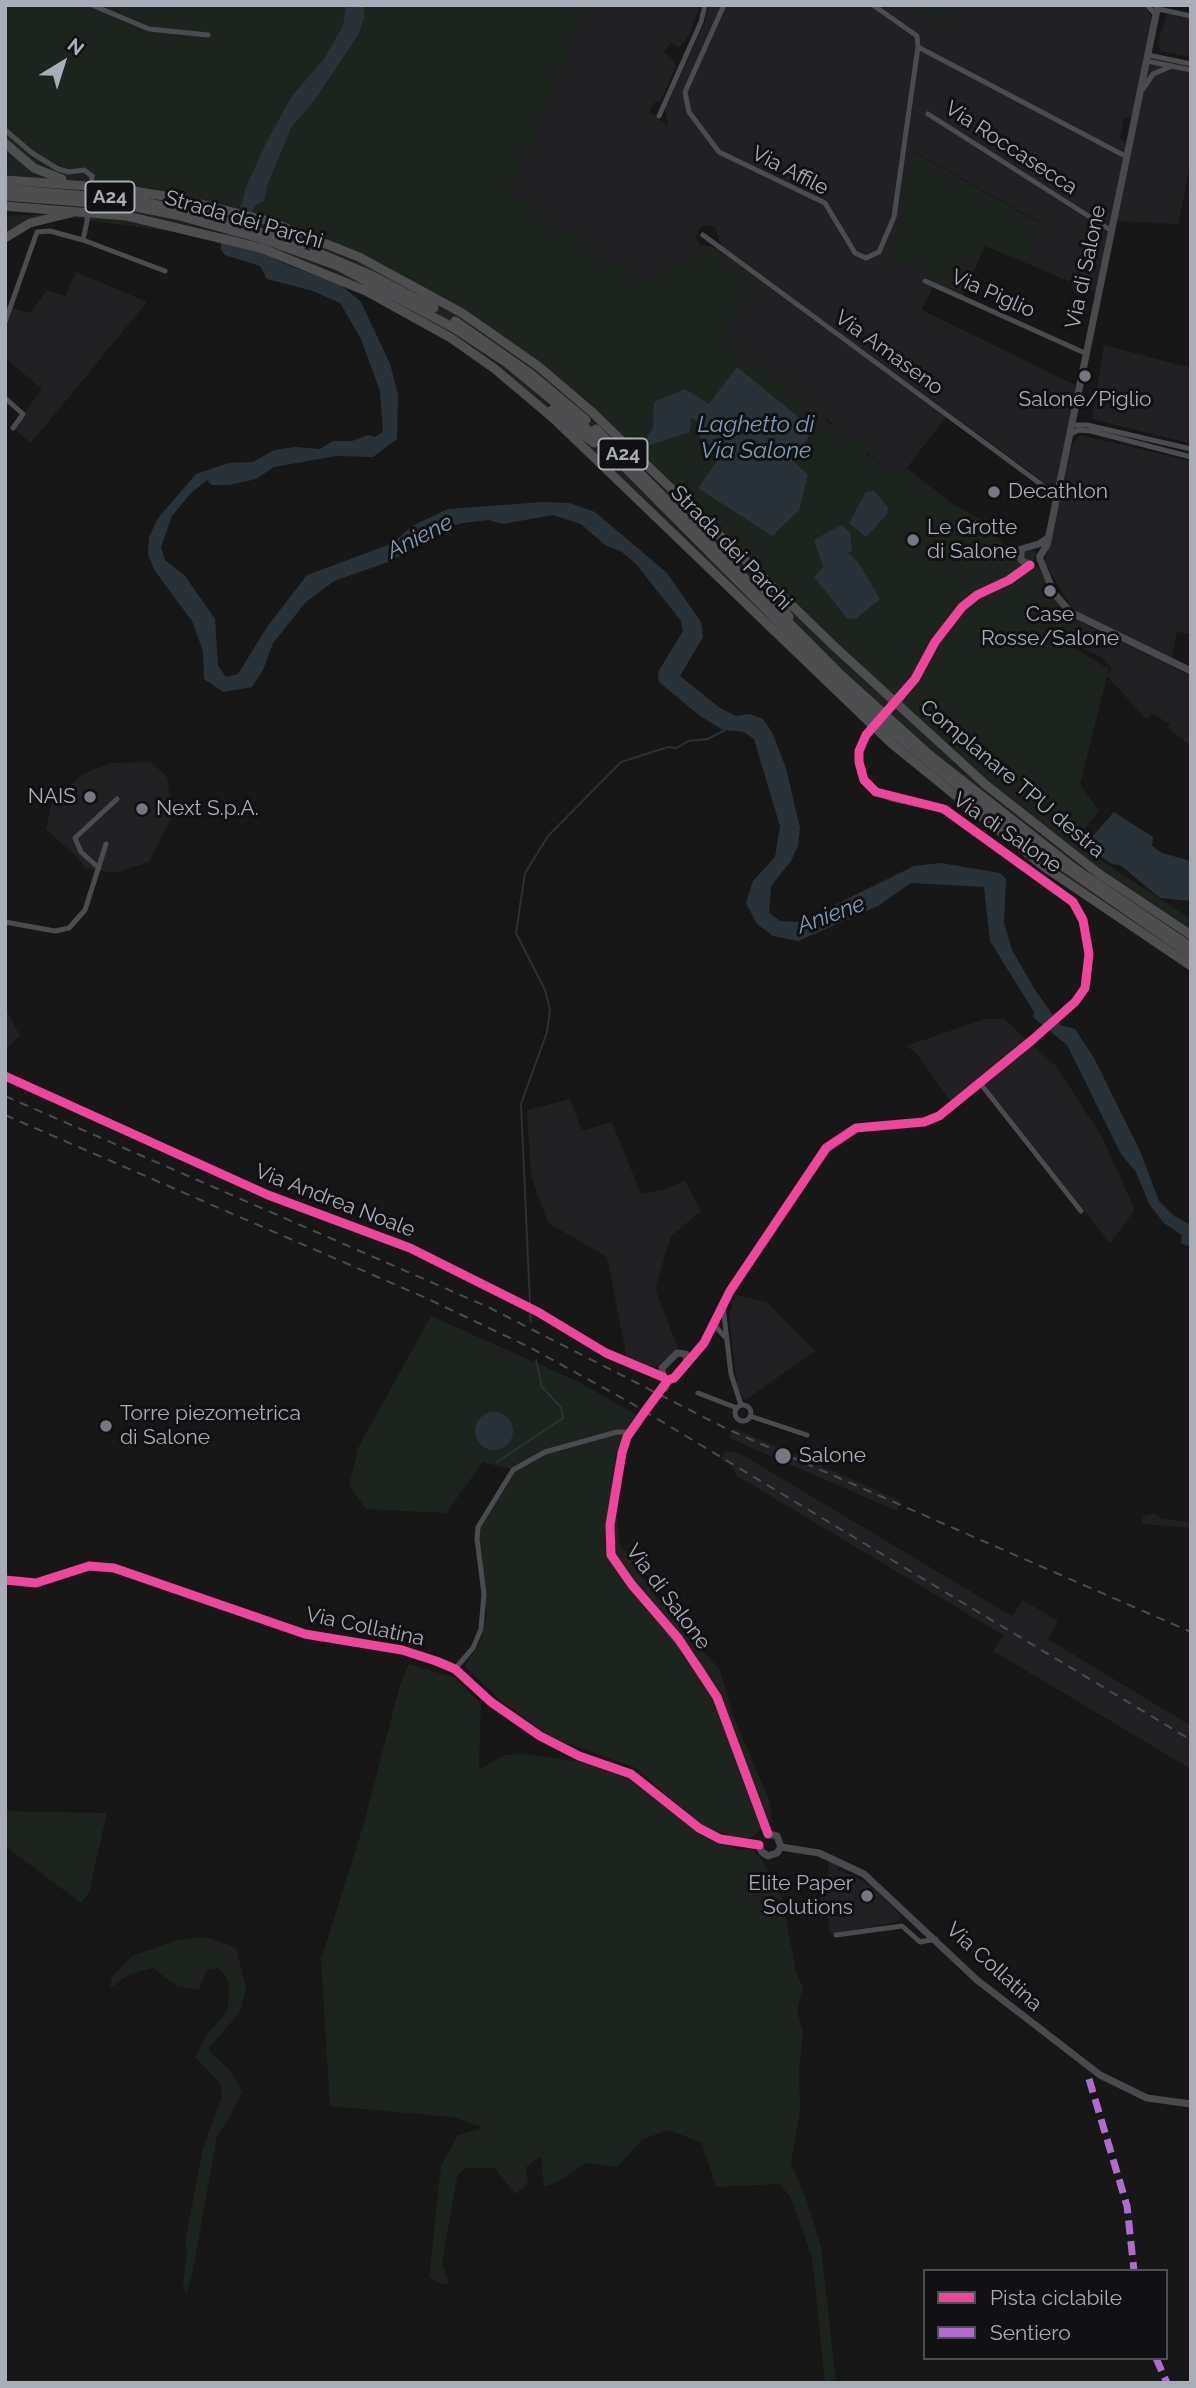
<!DOCTYPE html>
<style>
body{margin:0}
#map{position:relative;width:1196px;height:2388px;overflow:hidden;background:#171717;font-family:Raleway,sans-serif}
canvas{display:block}
.frame{position:absolute;inset:0;border:7px solid #a8adb8;pointer-events:none}
.legend{position:absolute;left:923px;top:2269px;width:245px;height:91px;box-sizing:border-box;background:#111113;border:2px solid #4d4f55;margin:0;padding:9px 12px;list-style:none;font-size:21px;color:#a8adb8}
.legend li{display:flex;align-items:center;gap:14px;height:35px}
.legend b{width:35px;border:2px solid #4d4f55}
.north{position:absolute;left:28px;top:28px;width:70px;height:70px;-webkit-text-stroke:5px #111113;paint-order:stroke;rotate:38deg;font-size:19px;font-weight:700;line-height:28px;text-align:center;color:#a8adb8}
.north::after{content:'';display:block;margin:auto;width:24px;height:32px;background:#a8adb8;clip-path:polygon(50% 0,100% 100%,50% 72%,0 100%)}
</style>
<div id="map">
<canvas width="1196" height="2388"></canvas>
<div class="frame"></div>
<ul class="legend">
<li><b style="height:9px;background:#ed469a"></b>Pista ciclabile</li>
<li><b style="height:9px;background:#b06ccc"></b>Sentiero</li>
</ul>
<div class="north">N</div>
</div>
<script>
const c = document.querySelector('canvas').getContext('2d');
c.lineJoin = 'round';
function fillPath(path, color) { c.fillStyle = color; c.fill(path, 'evenodd'); }
const toPath = rows => new Path2D(rows.map(r => 'M' + r).join(''));
function stroke(path, color, width, dash) { c.strokeStyle = color; c.lineWidth = width; c.lineCap = dash ? 'butt' : 'round'; c.setLineDash(dash || []); c.stroke(path); }
function label(font, color, halo, rows, align = 'center') {
  c.font = font + ' Raleway,sans-serif'; c.lineWidth = 6; c.setLineDash([]); c.textBaseline = 'middle'; c.strokeStyle = halo; c.fillStyle = color; for (const [text, x, y, turn = 0] of rows) {
    c.save(); c.translate(x, y); c.rotate((+turn || 0) * Math.PI / 180); c.textAlign = isNaN(turn) ? turn : align; if (halo) c.strokeText(text, 0, 0); c.fillText(text, 0, 0); c.restore();
  }
}
fillPath(toPath([
 [585,5,700,5,689,35,679,48,671,42,664,52,674,60,676,66,660,102,656,101,649,111,668,126,665,109,705,22,709,5,912,5,944,27,960,5,1144,5,1153,20,1132,118,1124,117,1120,138,1126,142,1124,152,962,69,924,53,1123,158,1109,227,1032,178,1109,231,1097,293,1028,264,1041,223,913,151,905,203,890,255,937,278,922,310,1077,386,1055,490,721,246,715,227,703,225,695,236,701,248,647,289,509,191,557,81],
 [1167,14,1191,19,1191,57,1160,51,1158,41],
 [1149,64,1191,72,1191,162,1178,224,1117,221],
 [76,272,147,302,31,443,13,428,42,389,5,358,5,327,11,308,30,313,47,290,65,296],
 [762,282,946,417,903,473,898,470,888,471,850,437,843,435,787,378,759,368,720,338],
 [1104,345,1191,368,1189,443,1092,419],
 [1080,435,1191,461,1191,634,1177,632,1172,658,1073,610,1045,563,1072,445],
 [1074,619,1191,676,1191,746,1168,728,1170,724,1153,714,1146,719,1107,676,1112,668,1101,657,1077,646,1079,637,1069,628],
 [151,762,167,777,173,815,149,862,114,873,84,868,82,862,46,829,52,802,83,774,111,763],
 [5,1007,20,1036,5,1050],
 [985,1019,1004,1019,1056,1066,1102,1137,1135,1210,1110,1243,981,1080,950,1101,916,1053,906,1046],
 [570,1099,582,1131,612,1122,641,1194,666,1189,685,1180,701,1211,671,1236,655,1289,678,1348,658,1365,647,1367,627,1359,607,1257,548,1223,531,1176,527,1110],
 [736,1295,767,1302,815,1351,744,1401,737,1386,729,1315],
 [734,1428,901,1501,897,1511,729,1438],
 [725,1451,739,1453,1012,1616,1023,1600,1058,1621,1048,1639,1191,1726,1191,1769,993,1651,1003,1635,737,1476,731,1466,720,1459],
 [1154,1513,1162,1519,1191,1522,1191,1528,1142,1524,1143,1516],
 [829,1859,840,1863,838,1870,860,1879,877,1892,901,1916,897,1922,830,1934,827,1911,820,1900,828,1877]
]), '#212123');
fillPath(toPath([
 [5,5,585,5,557,81,509,191,646,285,701,248,700,245,714,247,762,282,721,338,759,368,766,367,787,378,813,405,826,413,826,421,865,447,867,454,888,471,898,470,903,473,907,468,950,502,985,522,1006,547,1016,550,1020,556,1023,551,1034,550,1036,556,1031,563,1043,573,1060,602,1083,619,1071,646,1109,669,1080,784,1099,811,1073,842,1191,919,1191,971,970,816,826,687,723,585,537,408,474,358,384,303,247,246,210,237,44,214,44,215,28,219,5,233,5,216,43,214,5,212],
 [912,5,960,5,945,27],
 [912,151,1041,224,1028,264,985,246,962,298,934,285,936,278,890,256,905,203],
 [431,1316,579,1382,638,1416,615,1456,619,1543,662,1604,720,1670,732,1713,770,1802,772,1822,752,1837,740,1840,704,1828,636,1768,553,1738,501,1701,465,1666,480,1643,487,1616,477,1531,512,1470,483,1462,446,1513,366,1509,349,1486,359,1446],
 [409,1664,455,1678,481,1704,479,1770,504,1755,524,1754,588,1763,625,1776,695,1830,739,1850,750,1849,760,1857,781,1894,796,1972,803,1987,797,2010,803,2032,799,2072,800,2111,791,2163,808,2204,821,2247,836,2383,825,2383,812,2257,791,2198,780,2184,716,2187,702,2143,669,2130,643,2139,617,2167,586,2163,556,2183,544,2186,541,2156,526,2167,528,2184,515,2194,495,2168,465,2168,457,2177,442,2263,449,2282,446,2285,429,2278,441,2166,458,2135,484,2128,452,2117,330,2106,321,1960,364,1823,400,1685],
 [5,1811,107,1813,89,1892,81,1903,5,1846],
 [206,1937,236,1948,246,1988,240,2012,209,2048,210,2052,229,2069,242,2091,231,2115,217,2136,192,2275,186,2294,183,2282,187,2252,185,2242,203,2148,222,2096,221,2084,195,2057,207,2035,228,2010,229,1987,226,1976,218,1968,206,1970,199,1990,177,1986,153,1968,130,1974,110,1988,112,1977,132,1956,177,1940]
]), '#1d241e');
fillPath(toPath([
 [346,5,364,5,364,18,358,35,313,102,292,126,268,183,264,201,255,206,238,241,283,263,341,285,361,302,390,364,398,394,397,439,373,457,336,456,274,467,256,479,229,485,212,485,207,480,191,493,172,516,161,547,165,560,185,576,215,619,218,666,226,677,238,674,267,627,307,575,391,544,414,525,448,509,543,502,569,503,595,512,667,573,701,622,703,637,680,676,720,708,736,716,750,714,763,719,772,732,786,768,800,828,798,846,791,861,771,886,769,913,780,921,800,922,914,866,941,863,1000,873,1006,879,1004,923,1012,950,1035,990,1060,1025,1075,1029,1094,1058,1140,1151,1159,1201,1174,1216,1191,1225,1191,1247,1181,1243,1182,1235,1164,1223,1149,1204,1136,1172,1121,1154,1067,1045,1033,1017,1034,1012,990,941,984,887,911,883,878,906,798,941,773,936,757,924,746,903,753,881,775,857,780,826,754,739,744,732,723,730,700,716,659,682,658,672,683,631,681,621,636,564,622,552,605,545,581,524,553,515,502,524,489,520,463,523,433,531,394,560,334,581,306,602,273,643,263,670,252,687,223,692,204,679,203,651,192,621,155,571,148,555,149,537,158,518,196,474,229,463,253,462,274,450,295,447,320,449,333,441,352,441,368,435,375,437,383,432,380,391,361,339,340,303,313,291,267,279,260,266,225,255,221,250,221,241,242,204,245,190,265,145,292,96,324,59,343,26],
 [737,367,813,429,794,462,808,475,799,510,772,536,698,488,718,460,712,447,700,438,699,421,691,418,690,432,650,445,646,438,653,428,654,402,685,389,709,404],
 [874,491,888,507,887,514,866,537,849,523,866,492],
 [841,525,850,532,852,550,848,553,858,562,880,599,856,619,847,618,814,577,823,567,814,540],
 [1114,812,1153,837,1152,846,1162,853,1191,861,1191,901,1160,898,1120,865,1112,864,1084,846],
 '475 1431a19 19 0 1 1 38 0a19 19 0 1 1-38 0Z'
]), '#2a3239');
stroke(toPath([
 [530,1303,521,1104,547,1032,550,1010,545,990,516,933,525,873,548,836,621,762,668,747,677,748,688,741,708,739,725,730],
 [530,1315,531,1322],
 [497,1462,563,1418,561,1407,542,1387,536,1360]
]), '#2a3239', 2);
stroke(toPath([
 [643,1414,665,1388]
]), '#343537', 7, [7, 3.5]);
stroke(toPath([
 [92,5,149,29,208,35],
 [724,5,685,92,689,112,719,152,825,203,855,253,866,258,879,252,894,217,918,47,917,36,873,5],
 [1147,5,1156,15],
 [1158,9,1191,16],
 [918,47,1127,157],
 [1148,55,1191,64],
 [1147,61,1191,70],
 [1143,89,1153,74,1172,66],
 [928,114,1112,231],
 [659,116,701,22,705,5],
 [5,130,32,153,58,169,69,172,84,170,92,176],
 [703,235,1057,496],
 [83,240,165,271],
 [925,281,1087,354],
 [5,322,37,232,50,231,83,240,87,221],
 [5,398,23,414,13,428],
 [1071,425,1087,425,1191,449],
 [1069,435,1078,430,1091,431,1191,457],
 [99,868,81,852,75,838,117,799],
 [5,922,55,931,69,928,85,910,106,844],
 [980,1083,1081,1211],
 [723,1307,731,1374,741,1405],
 [713,1324,726,1338],
 [698,1393,737,1408],
 '735 1413a8 8 0 1 1 16 0a8 8 0 1 1-16 0Z',
 [750,1416,807,1435],
 [455,1669,473,1648,481,1629,484,1594,477,1539,478,1527,513,1470,545,1452,617,1432,630,1432],
 [836,1935,902,1926,920,1942,936,1939]
]), '#4b4c50', 5);
stroke(toPath([
 [1040,556,1047,545,1158,5],
 [1040,559,1054,593,1070,612,1191,671],
 [1030,565,1021,560,1021,549,1039,544,1049,537],
 [900,699,915,679,935,642,962,607,977,595,1009,580,1030,565],
 [5,1076,268,1195,410,1248,538,1312,606,1353,663,1377],
 [663,1378,662,1368,677,1353,686,1354,687,1363],
 [665,1388,668,1380,674,1378,704,1343,730,1291,830,1145,856,1128,924,1122,939,1116,1068,1009,1081,995,1087,983,1089,954,1085,928,1073,902,944,809,892,798,872,789,861,774,859,762,859,751,866,735],
 [643,1414,624,1444,610,1525,610,1551,632,1585,700,1668,717,1697,768,1834],
 [5,1580,36,1583,89,1566,114,1568,305,1634,402,1650,436,1661,455,1669,491,1702,540,1736,579,1756,631,1774,699,1828,720,1839,759,1845],
 [768,1834,777,1836,781,1847],
 [759,1845,762,1852,768,1856,777,1853,781,1847],
 [781,1847,819,1853,864,1874,977,1980,1100,2075,1147,2098,1191,2104]
]), '#4a4a4e', 7);
stroke(toPath([
 [5,143,34,168,62,179],
 [5,180,115,188,177,198,268,221,359,257,462,313,538,366,592,412,835,647,986,785,1098,873,1191,935],
 [5,189,135,200,214,217,301,246],
 [5,196,130,206,176,215,263,239,338,266,454,328,507,363,586,428,830,674,898,737,1028,842,1191,955],
 [5,206,127,216,261,248,366,291,451,338,495,369,553,418,892,744,1043,866,1191,966],
 [5,238,30,223,71,213],
 [314,251,373,276,434,308],
 [455,321,531,374,586,420],
 [552,410,594,443],
 [596,429,839,673,931,756,1074,868,1191,947],
 [771,592,789,617]
]), '#4e4e51', 9);
stroke(toPath([
 [5,1096,488,1307,727,1429,1191,1632],
 [5,1115,426,1298,531,1348,631,1403,1191,1740]
]), '#4b4c4f', 2, [9, 7]);
stroke(toPath([
 [87,221,92,176]
]), '#4b4c50', 5);
stroke(toPath([
 [866,735,900,699]
]), '#4a4a4e', 7);
stroke(toPath([
 [1089,2079,1127,2206,1134,2271],
 [1156,2358,1167,2383]
]), '#b06ccc', 7, [14, 7]);
stroke(toPath([
 [5,1076,268,1195,410,1248,538,1312,606,1353,663,1377],
 [5,1580,36,1583,89,1566,114,1568,305,1634,402,1650,436,1661,455,1669,491,1702,540,1736,579,1756,631,1774,699,1828,720,1839,759,1845],
 [768,1834,717,1697,678,1638,632,1585,611,1555,610,1525,622,1453,627,1437,643,1414,668,1380,674,1378,704,1343,730,1291,826,1148,856,1128,924,1122,939,1116,1031,1041,1075,1002,1085,988,1089,954,1083,920,1073,902,944,809,876,792,864,780,859,762,859,751,866,735,915,679,935,642,962,607,977,595,1009,580,1030,565]
]), '#ed469a', 9);
for (const [x, y, r, color] of [
 [1085,376,7,"#757880"],
 [994,492,7,"#757880"],
 [913,540,7,"#757880"],
 [1050,591,7,"#757880"],
 [90,797,7,"#757880"],
 [142,809,7,"#757880"],
 [106,1426,7,"#757880"],
 [783,1456,9,"#757880"],
 [867,1896,7,"#757880"]
]) { const dot = new Path2D(); dot.arc(x, y, r, 0, 2 * Math.PI); c.fillStyle = color; c.fill(dot); stroke(dot, '#111113', 2.5); }
for (const [x, y, w] of [
 [110,197,49],
 [623,454,49]
]) { const box = new Path2D(); box.roundRect(x - w / 2, y - 15.5, w, 31, 5); c.fillStyle = '#111113'; c.fill(box); stroke(box, '#a8adb8', 2); }
label('bold 19px', '#a8adb8', null, [
 ["A24",110,197],
 ["A24",623,454]
]);
label('21px', '#a8adb8', '#111113', [
 ["Via Roccasecca",1011,148,33],
 ["Via Affile",790,171,27],
 ["Strada dei Parchi",244,220,16],
 ["Via di Salone",1086,267,-78],
 ["Via Piglio",993,294,24],
 ["Via Amaseno",889,353,36],
 ["Strada dei Parchi",731,548,46],
 ["Complanare TPU destra",1012,779,40],
 ["Via di Salone",1007,833,34],
 ["Via Andrea Noale",335,1201,21],
 ["Via di Salone",668,1597,53],
 ["Via Collatina",365,1627,12],
 ["Via Collatina",994,1967,42]
]);
label('21px', '#a8adb8', '#111113', [
 ["Salone/Piglio",1085,400,"center"],
 ["Decathlon",1008,492],
 ["Le Grotte",927,528],
 ["di Salone",927,552],
 ["Case",1050,615,"center"],
 ["Rosse/Salone",1050,639,"center"],
 ["NAIS",76,797,"right"],
 ["Next S.p.A.",156,809],
 ["Torre piezometrica",120,1414],
 ["di Salone",120,1438],
 ["Salone",799,1456],
 ["Elite Paper",853,1884,"right"],
 ["Solutions",853,1908,"right"]
], 'left');
label('italic 23px', '#7f9bb3', '#111113', [
 ["Laghetto di",756,425],
 ["Via Salone",756,451],
 ["Aniene",420,537,-27],
 ["Aniene",831,915,-20]
]);
</script>
